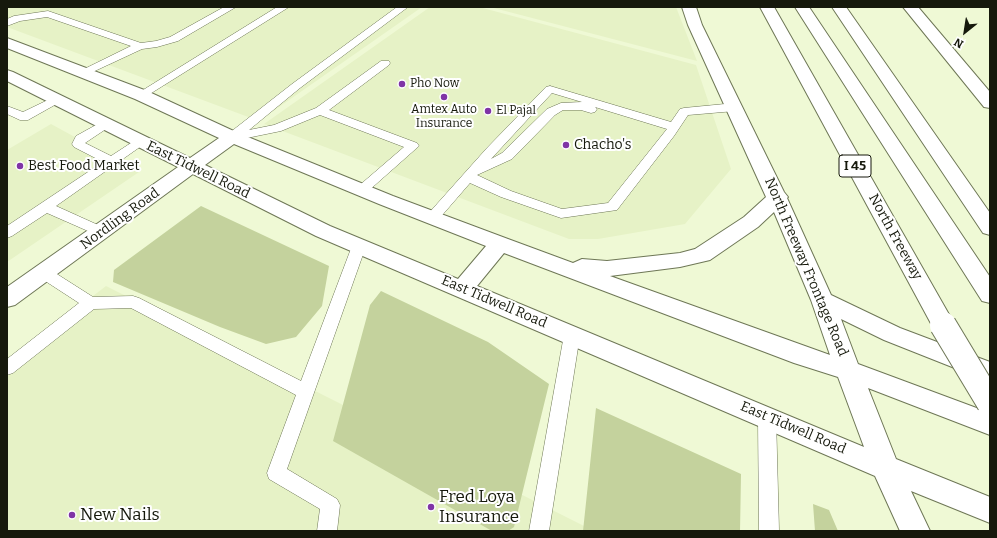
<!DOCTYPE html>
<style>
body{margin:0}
#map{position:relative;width:997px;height:538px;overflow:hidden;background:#eff9d5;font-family:Bitter,serif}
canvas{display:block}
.frame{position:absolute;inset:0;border:8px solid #16190c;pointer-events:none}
.north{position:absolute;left:945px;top:12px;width:40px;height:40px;-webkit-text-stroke:3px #fff;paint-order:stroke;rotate:210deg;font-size:11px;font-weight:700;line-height:16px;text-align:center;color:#16190c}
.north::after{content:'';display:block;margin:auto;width:14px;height:18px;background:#16190c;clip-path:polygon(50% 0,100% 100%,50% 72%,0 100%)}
</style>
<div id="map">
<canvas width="997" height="538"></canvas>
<div class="frame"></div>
<div class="north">N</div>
</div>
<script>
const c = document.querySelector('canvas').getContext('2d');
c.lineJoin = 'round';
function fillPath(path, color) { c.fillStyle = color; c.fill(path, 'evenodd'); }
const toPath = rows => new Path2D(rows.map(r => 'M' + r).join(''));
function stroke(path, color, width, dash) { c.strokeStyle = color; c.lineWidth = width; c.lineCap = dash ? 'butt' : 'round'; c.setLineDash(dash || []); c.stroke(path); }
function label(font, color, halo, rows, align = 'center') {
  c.font = font + ' Bitter,serif'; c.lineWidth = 4; c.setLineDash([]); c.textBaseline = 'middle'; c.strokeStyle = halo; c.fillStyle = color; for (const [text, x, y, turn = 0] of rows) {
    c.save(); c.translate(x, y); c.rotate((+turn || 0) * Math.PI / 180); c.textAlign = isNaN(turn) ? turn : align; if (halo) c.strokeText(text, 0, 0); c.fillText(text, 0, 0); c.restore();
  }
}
fillPath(toPath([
 [7,7,422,7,259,121,7,27],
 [430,7,479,7,696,65,731,169,685,224,598,239,569,239,264,124],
 [490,7,676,7,697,61],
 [51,124,139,172,7,262,7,150],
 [106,286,594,531,7,531,7,362]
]), '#e6f2c6');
fillPath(toPath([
 [201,206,329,266,322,306,296,337,266,344,220,327,113,282,114,270],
 [381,291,488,342,549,384,514,527,508,531,492,531,333,441,370,305],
 [596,408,741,474,740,531,583,531],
 [813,504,829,510,838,531,815,531]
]), '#c4d29d');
const lane = toPath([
 [224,7,236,7,178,41,157,47,142,49,84,76,80,75,78,73,80,71,131,46,47,17,20,21,7,26,7,19,14,16,48,11,141,43,156,41,170,37,224,7],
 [277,7,289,7,145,97,137,97,135,95,277,7],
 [397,7,408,7,300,88,249,130,274,125,316,108,381,61,389,61,390,63,389,65,329,110,417,143,419,146,366,193,361,194,356,193,354,190,404,147,320,115,281,131,232,141,228,140,226,137,228,134,292,84,397,7],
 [550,86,671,122,680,109,684,108,735,103,739,104,741,107,739,110,735,111,688,115,674,136,617,210,561,218,501,197,470,183,438,220,433,222,428,220,426,217,428,214,487,148,546,87,550,86],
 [552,93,582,102,561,103,547,109,502,153,491,159,552,93],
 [595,107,667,129,608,203,562,209,511,191,477,175,512,159,555,115,563,110,581,110,591,113,595,112,597,109,595,107],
 [56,96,60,98,62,100,60,102,28,120,20,120,7,114,7,106,23,112,56,96],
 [105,120,109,121,111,124,109,127,85,143,111,156,137,139,141,138,145,139,147,142,56,206,107,229,109,232,107,235,102,237,97,235,47,213,12,236,7,238,7,226,103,162,74,147,72,144,76,136,105,120],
 [359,241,364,243,366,246,287,469,337,499,340,505,337,531,317,531,320,509,269,479,267,473,296,395,131,308,94,309,13,373,7,375,7,359,79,303,39,277,36,273,39,269,44,268,49,269,93,297,133,296,139,298,301,381,352,246,354,243,359,241],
 [572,329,578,331,580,335,549,531,529,531,564,335,566,331,572,329],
 [767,410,773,412,776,417,779,531,759,531,758,417,761,412,767,410]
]);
const secondary = toPath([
 [682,7,696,7,702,25,784,192,788,197,787,198,831,295,900,328,990,362,990,382,884,340,841,319,858,364,990,413,990,435,868,388,896,459,990,497,990,523,911,491,930,531,900,531,875,476,316,236,193,174,15,305,7,307,7,287,178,167,7,81,7,70,13,72,190,158,219,138,135,99,7,48,7,38,147,91,238,133,393,196,508,239,573,263,582,259,607,261,680,253,695,249,744,217,766,197,688,25,682,7],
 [234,144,379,204,486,246,458,279,330,226,205,165,234,144],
 [774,212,811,300,830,355,610,276,680,267,710,260,758,227,774,212],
 [504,253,794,363,838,377,864,447,477,286,504,253],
 [903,7,918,7,990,92,990,108,984,107,903,7]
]);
const highway = toPath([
 [760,7,774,7,955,325,951,331,943,334,935,331,760,7],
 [795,7,809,7,990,277,990,303,982,301,795,7],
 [832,7,846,7,990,213,990,235,983,233,832,7]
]);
stroke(lane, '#6e7756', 1);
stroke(secondary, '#6e7756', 2);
stroke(highway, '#6e7756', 2);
fillPath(lane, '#fff');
fillPath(secondary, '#fff');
fillPath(highway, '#fff');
const highwayBridge = toPath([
 [943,325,990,403]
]);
stroke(highwayBridge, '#6e7756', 28, []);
stroke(highwayBridge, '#fff', 26);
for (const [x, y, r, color] of [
 [402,84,4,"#7f34a6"],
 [444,97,4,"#7f34a6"],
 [488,111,4,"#7f34a6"],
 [566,145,4,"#7f34a6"],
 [20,166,4,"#7f34a6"],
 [431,507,4,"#7f34a6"],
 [72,515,4,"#7f34a6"]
]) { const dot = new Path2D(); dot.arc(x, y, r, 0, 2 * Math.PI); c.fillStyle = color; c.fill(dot); stroke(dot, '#fff', 1.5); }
label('12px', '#16190c', '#fff', [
 ["Pho Now",410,84],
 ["Amtex Auto",444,110,"center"],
 ["Insurance",444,124,"center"],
 ["El Pajal",496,111]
], 'left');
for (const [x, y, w] of [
 [855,166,32]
]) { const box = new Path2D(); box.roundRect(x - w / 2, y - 11, w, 22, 3); c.fillStyle = '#fff'; c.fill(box); stroke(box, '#16190c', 1); }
label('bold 13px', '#16190c', null, [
 ["I 45",855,166]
]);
label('14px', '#16190c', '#fff', [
 ["Chacho's",574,145],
 ["Best Food Market",28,166]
], 'left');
label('14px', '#16190c', '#fff', [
 ["East Tidwell Road",198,170,26],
 ["Nordling Road",120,219,-36],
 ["North Freeway",895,237,61],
 ["North Freeway Frontage Road",806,267,67],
 ["East Tidwell Road",494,302,23],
 ["East Tidwell Road",793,428,23]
]);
label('17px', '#16190c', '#fff', [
 ["Fred Loya",439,497],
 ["Insurance",439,517],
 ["New Nails",80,515]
], 'left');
</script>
